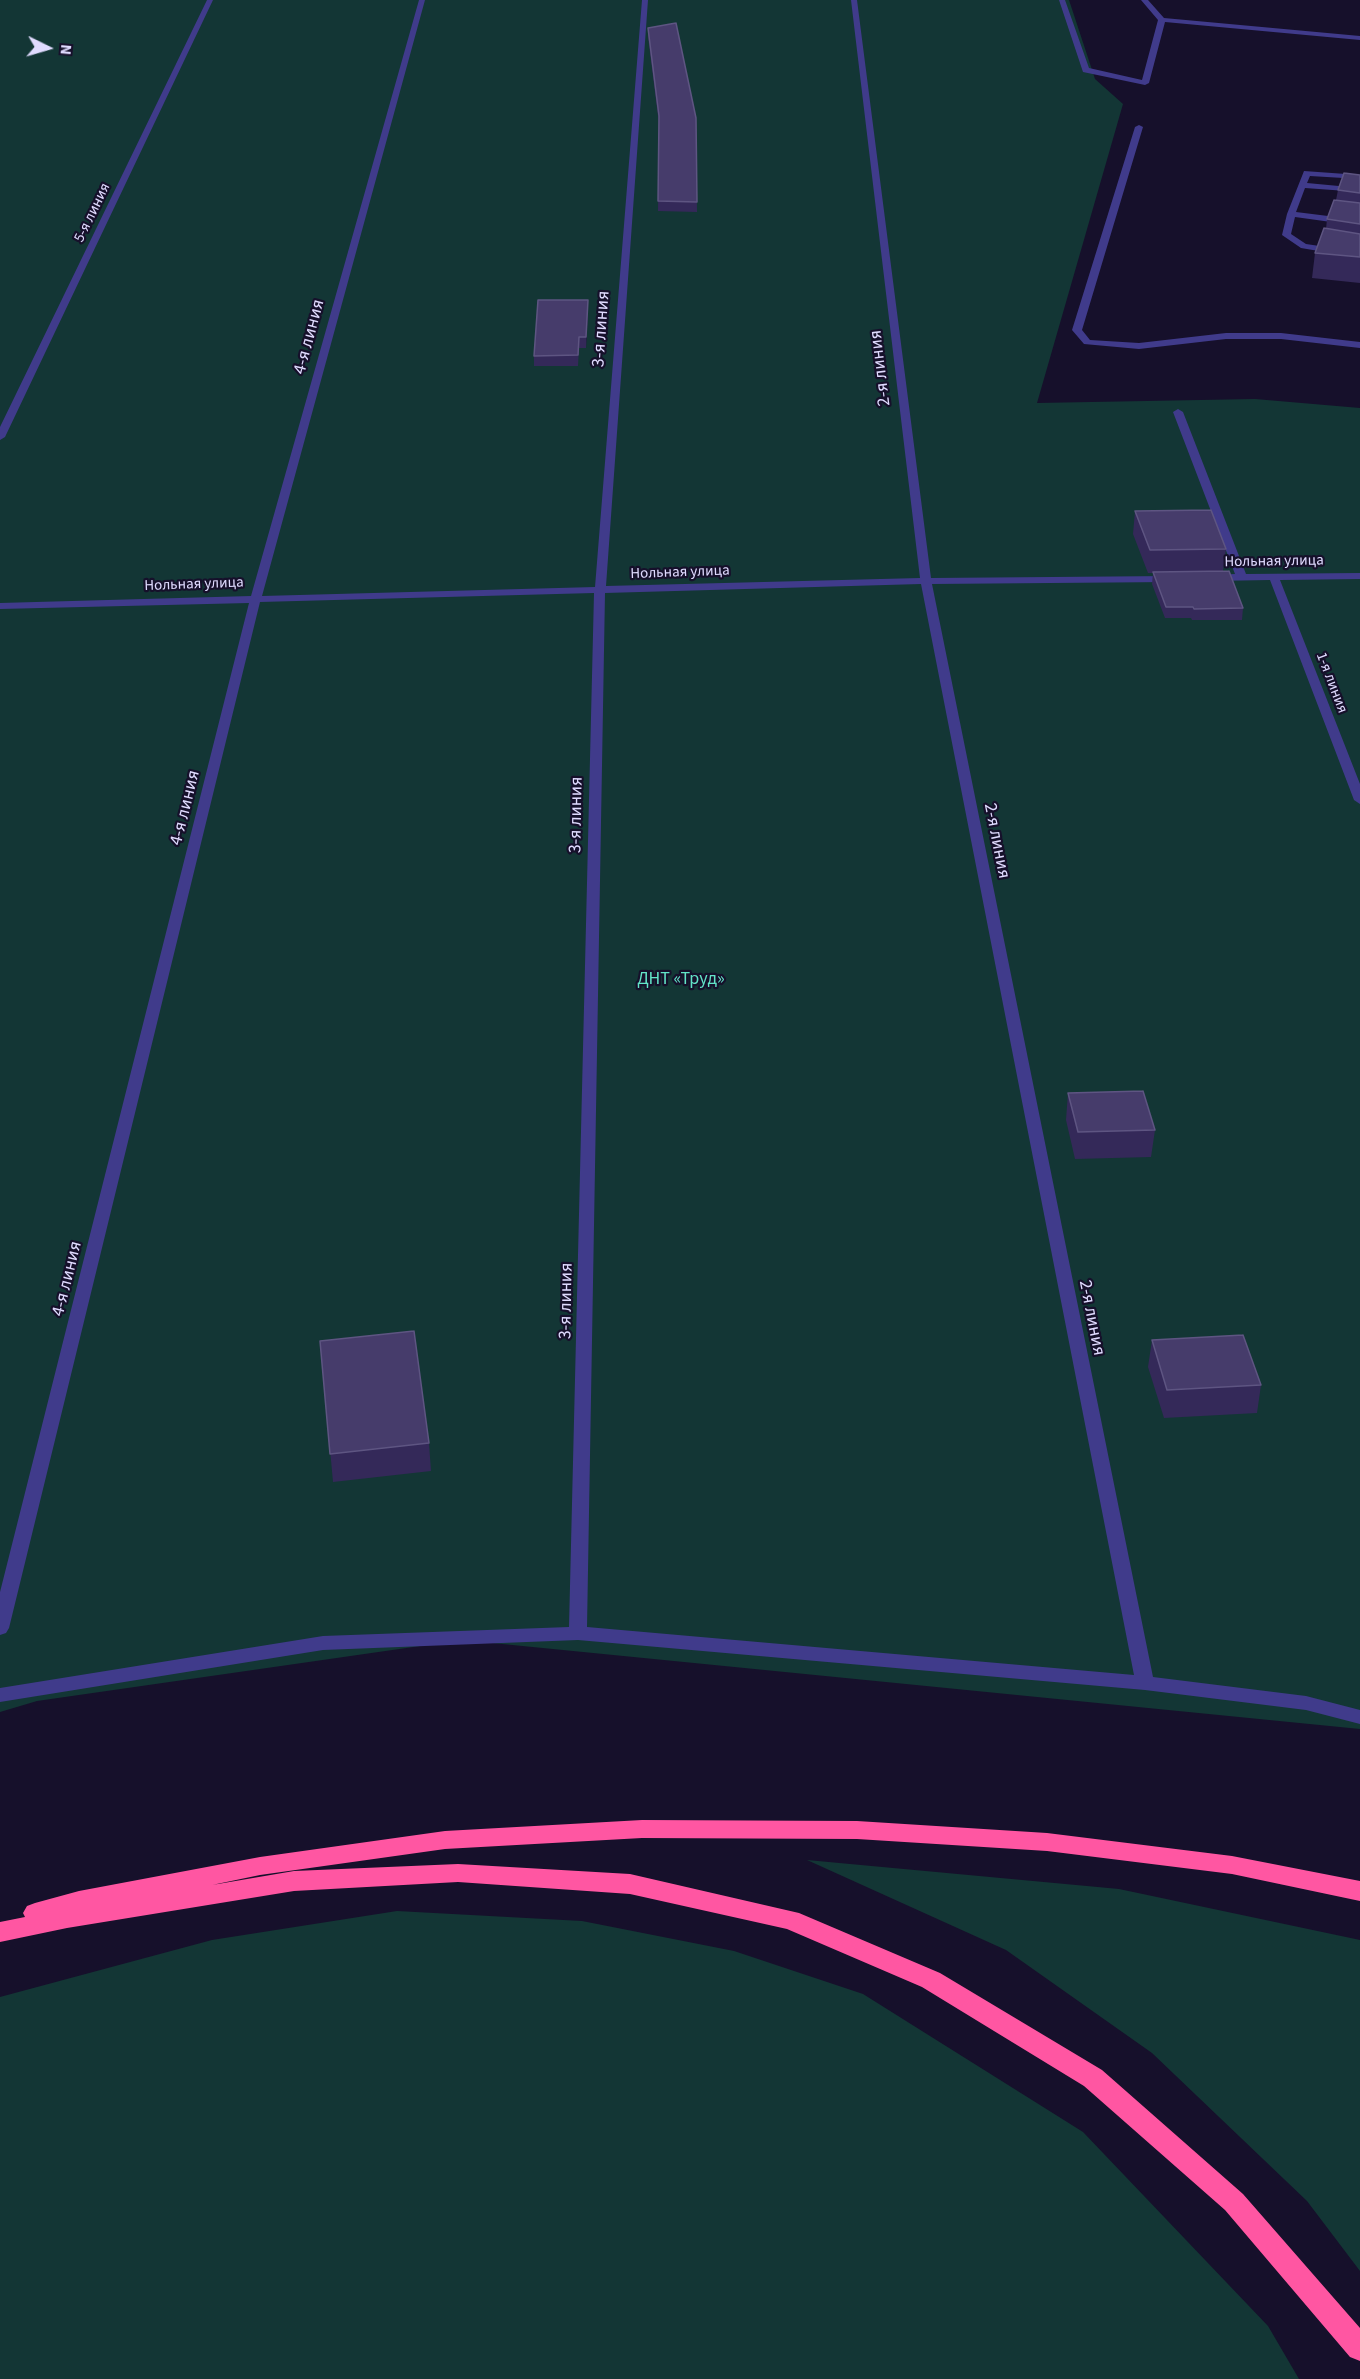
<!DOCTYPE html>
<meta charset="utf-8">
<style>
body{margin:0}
#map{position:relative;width:1360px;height:2379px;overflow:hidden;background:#16102b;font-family:"Source Sans 3",sans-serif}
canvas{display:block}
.north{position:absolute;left:18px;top:18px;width:60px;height:60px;-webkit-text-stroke:4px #16102b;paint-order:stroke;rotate:95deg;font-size:16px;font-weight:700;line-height:24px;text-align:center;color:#e0dbff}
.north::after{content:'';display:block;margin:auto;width:21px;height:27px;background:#e0dbff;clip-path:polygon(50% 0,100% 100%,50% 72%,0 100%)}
</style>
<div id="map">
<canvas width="1360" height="2379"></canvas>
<div class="north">N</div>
</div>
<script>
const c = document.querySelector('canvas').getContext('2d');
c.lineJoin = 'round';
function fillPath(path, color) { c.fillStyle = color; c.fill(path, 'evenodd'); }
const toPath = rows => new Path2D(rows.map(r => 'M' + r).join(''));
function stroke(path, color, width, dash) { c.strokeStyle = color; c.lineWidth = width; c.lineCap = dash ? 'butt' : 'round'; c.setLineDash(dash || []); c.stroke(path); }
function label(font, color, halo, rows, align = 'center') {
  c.font = font + ' "Source Sans 3",sans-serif'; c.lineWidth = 4.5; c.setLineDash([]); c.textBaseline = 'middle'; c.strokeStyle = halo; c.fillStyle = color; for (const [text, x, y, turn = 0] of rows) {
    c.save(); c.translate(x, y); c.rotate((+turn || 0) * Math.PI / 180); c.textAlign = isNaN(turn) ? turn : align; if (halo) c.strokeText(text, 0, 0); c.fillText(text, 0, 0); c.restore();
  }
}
fillPath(toPath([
 [0,0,1069,0,1095,79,1123,104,1037,403,1255,399,1360,408,1360,1729,462,1640,37,1701,0,1712],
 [807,1860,1119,1889,1360,1940,1360,2271,1307,2201,1152,2053,1006,1950],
 [397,1911,582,1921,734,1951,863,1994,1083,2132,1268,2326,1299,2379,0,2379,0,1997,212,1940]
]), '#133635');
fillPath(toPath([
 [207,0,213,0,5,437,0,440,0,427,207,0],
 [419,0,425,0,262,596,595,587,642,0,648,0,606,586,920,578,851,0,857,0,931,578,1171,576,1176,579,1171,582,932,584,1153,1677,1306,1696,1360,1710,1360,1724,1306,1710,1145,1690,578,1640,323,1650,0,1702,0,1688,323,1636,569,1627,594,593,260,602,9,1628,6,1633,0,1635,0,1592,249,603,0,609,0,603,251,596,419,0],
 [921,584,1134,1675,587,1627,605,593,921,584],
 [1059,0,1065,0,1089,68,1142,80,1158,20,1141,0,1148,0,1164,18,1360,36,1360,40,1165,22,1149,83,1145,85,1083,72,1059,0],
 [1139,125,1143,127,1082,330,1090,340,1139,343,1226,333,1281,333,1360,342,1360,348,1281,339,1226,339,1139,349,1084,344,1072,330,1135,127,1139,125],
 [1304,171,1360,175,1360,179,1310,176,1307,183,1360,188,1360,192,1305,188,1296,212,1360,220,1360,226,1295,217,1291,234,1306,244,1360,252,1360,258,1301,248,1282,235,1287,214,1304,171],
 [1178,409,1183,412,1246,574,1360,573,1360,579,1280,580,1360,784,1360,804,1354,800,1270,580,1213,581,1208,578,1213,575,1235,574,1173,412,1178,409]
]), '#403b8b');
fillPath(toPath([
 [642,1820,857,1821,1047,1833,1232,1856,1360,1881,1360,1901,1232,1874,1047,1851,857,1839,642,1838,445,1849,260,1875,212,1885,294,1871,458,1864,630,1874,799,1913,940,1973,1102,2070,1243,2194,1360,2328,1360,2361,1350,2357,1225,2210,1084,2086,922,1987,787,1929,630,1894,458,1882,294,1891,67,1928,0,1942,0,1922,25,1917,23,1913,27,1906,35,1903,79,1891,260,1857,445,1831,642,1820]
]), '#ff56a2');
fillPath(toPath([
 [648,28,696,118,697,212,658,211,659,124,648,37],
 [1360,175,1360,283,1312,278,1315,253,1326,229,1327,219,1336,200,1338,190],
 [588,310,586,348,579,348,578,366,534,366,534,356],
 [1135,511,1226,549,1223,571,1243,608,1242,620,1192,620,1191,618,1165,618,1152,584,1153,573,1148,573,1133,534],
 [1068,1093,1155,1130,1151,1157,1075,1159,1066,1120],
 [1152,1340,1261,1385,1257,1413,1164,1418,1148,1367],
 [320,1341,429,1443,431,1471,333,1482]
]), '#342959');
fillPath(toPath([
 [588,300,588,310,586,348,586,337]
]), '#20173f');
const building = toPath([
 [676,23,696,118,697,202,658,201,659,116,648,28,676,23],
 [1344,173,1360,175,1360,193,1338,190,1344,173],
 [1334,200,1360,203,1360,224,1327,219,1334,200],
 [1324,228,1360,234,1360,257,1315,253,1324,228],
 [538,300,588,300,586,337,579,337,578,355,534,356,538,300],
 [1211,510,1226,549,1150,550,1135,511,1211,510],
 [1229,571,1243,608,1194,609,1193,607,1166,607,1153,572,1229,571],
 [1143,1091,1155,1130,1078,1132,1068,1093,1143,1091],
 [414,1331,429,1443,330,1454,320,1341,414,1331],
 [1243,1335,1261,1385,1167,1390,1152,1340,1243,1335]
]);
fillPath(building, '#463c6b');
stroke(building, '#5e5582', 1.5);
label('15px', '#e0dbff', '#16102b', [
 ["5-я линия",93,213,-64],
 ["Нольная улица",1274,562,-1],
 ["Нольная улица",680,573,-2],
 ["Нольная улица",194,585,-2],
 ["1-я линия",1331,683,69]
]);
label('18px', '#e0dbff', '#16102b', [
 ["3-я линия",602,329,-86],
 ["4-я линия",310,337,-75],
 ["2-я линия",881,368,-97],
 ["4-я линия",186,808,-76],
 ["3-я линия",577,815,-89],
 ["2-я линия",996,841,79],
 ["4-я линия",68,1279,-76],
 ["3-я линия",567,1301,-89],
 ["2-я линия",1091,1318,79]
]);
label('18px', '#62e3c7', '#16102b', [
 ["ДНТ «Труд»",681,980]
]);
</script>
